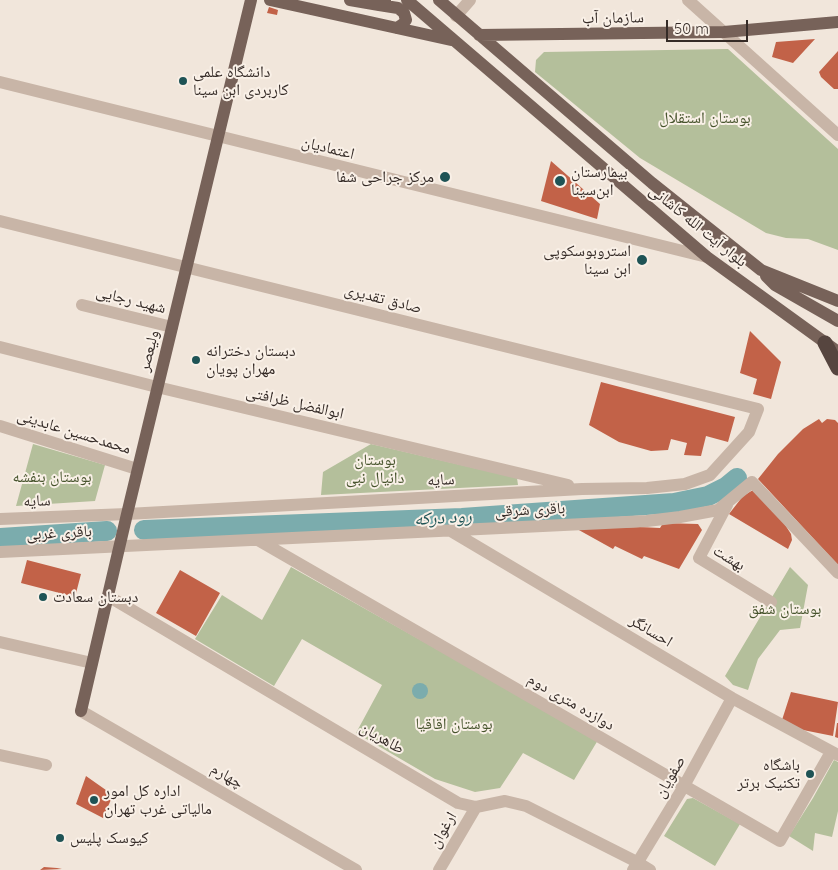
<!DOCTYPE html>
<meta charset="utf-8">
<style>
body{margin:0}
#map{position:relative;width:838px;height:870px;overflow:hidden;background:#f1e6db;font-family:Quicksand,sans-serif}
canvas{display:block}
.scale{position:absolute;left:666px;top:20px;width:82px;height:22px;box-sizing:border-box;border:2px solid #352b27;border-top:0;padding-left:6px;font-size:15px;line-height:18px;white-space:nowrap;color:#352b27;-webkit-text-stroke:4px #f9f0e7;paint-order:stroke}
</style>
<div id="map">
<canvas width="838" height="870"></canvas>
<div class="scale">50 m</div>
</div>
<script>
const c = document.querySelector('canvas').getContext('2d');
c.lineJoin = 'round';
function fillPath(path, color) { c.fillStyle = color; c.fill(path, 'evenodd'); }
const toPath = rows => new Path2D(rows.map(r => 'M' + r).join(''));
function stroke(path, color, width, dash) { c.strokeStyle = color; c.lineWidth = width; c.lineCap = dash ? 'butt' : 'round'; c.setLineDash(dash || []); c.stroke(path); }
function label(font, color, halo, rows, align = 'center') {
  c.font = font + ' Quicksand,"Noto Naskh Arabic",sans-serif'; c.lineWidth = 4; c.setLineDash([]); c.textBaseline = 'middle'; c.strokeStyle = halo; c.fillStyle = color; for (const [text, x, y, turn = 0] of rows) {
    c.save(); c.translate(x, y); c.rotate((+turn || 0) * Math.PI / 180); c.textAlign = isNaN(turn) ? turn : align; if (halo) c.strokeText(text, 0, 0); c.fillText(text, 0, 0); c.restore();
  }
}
fillPath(toPath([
 [728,49,838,149,838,250,808,239,786,238,766,233,640,158,535,72,536,60,544,52],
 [33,444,105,465,95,501,16,506],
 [371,444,517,478,518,485,321,495,323,472],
 [291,567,598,740,574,780,523,753,500,788,475,792,435,779,356,733,382,685,302,639,274,686,195,639,222,595,262,620],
 [790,567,808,585,800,628,780,630,758,659,748,690,733,685,725,676],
 [834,760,838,762,838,811,832,837,815,833,813,851,789,836,813,798],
 [693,798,740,824,715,866,664,836,687,799]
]), '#b4bf9b');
fillPath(toPath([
 '412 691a8 8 0 1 1 16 0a8 8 0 1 1-16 0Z'
]), '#7bacad');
stroke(toPath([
 [144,530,462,518,674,503,708,496,726,487,737,478],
 [0,538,107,531]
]), '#7bacad', 20);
fillPath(toPath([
 [269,7,278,10,277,15,267,13],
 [815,39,793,63,772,57,776,42],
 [838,51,838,89,834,89,821,77,819,72],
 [551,161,600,204,597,219,541,201],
 [750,331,781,362,771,399,753,394,757,379,740,373],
 [601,382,735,417,728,442,706,436,701,456,684,455,687,443,671,439,668,450,651,451,619,442,589,425],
 [819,419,822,423,827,419,835,420,838,423,838,565,758,479,778,454,803,429],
 [753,490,782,520,791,534,792,540,788,549,729,514,743,496],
 [663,523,698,524,702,530,679,569,644,556,642,559,615,546,613,549,577,529,640,527,660,528],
 [27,560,81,574,75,597,21,583],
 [180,570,220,593,196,636,156,613],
 [791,692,838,702,833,736,798,729,782,720],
 [837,723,838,723,838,738,835,737],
 [86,776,113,795,103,818,76,804],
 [44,867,57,868,62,869,40,870]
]), '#c26248');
stroke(toPath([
 [688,0,838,135],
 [456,16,470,0],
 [0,82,707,257],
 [0,221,758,409,749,432,710,475,685,484,647,488,582,489,127,514,0,519],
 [82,305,172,327],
 [0,347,157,387,568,485],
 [0,426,137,469],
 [727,505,699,558,771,602],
 [451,531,732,698,838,755],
 [258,540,780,841,831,752],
 [0,552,647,521,680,517,718,510,752,482,838,573],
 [108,596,458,803,476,807,505,801,526,806,637,862,650,870],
 [0,642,92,663],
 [81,711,356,870],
 [0,755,46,765],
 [439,870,476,807],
 [633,870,684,786,732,698]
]), '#c8b5a7', 12);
stroke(toPath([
 [270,0,451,40],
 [350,0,379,5,385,1],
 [407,0,707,257,838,352],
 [439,0,652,183,761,270,838,301],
 [379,5,398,8,404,13,406,20,403,24,397,28],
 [479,35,724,32,838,22],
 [766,276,775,285,838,321],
 [81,711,127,514,251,0]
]), '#776259', 12);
stroke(toPath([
 [825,343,838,368]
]), '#56453f', 15);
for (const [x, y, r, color] of [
 [183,81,5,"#1e5355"],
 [445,177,6,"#1e5355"],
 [560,181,6,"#1e5355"],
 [642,260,6,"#1e5355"],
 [196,360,5,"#1e5355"],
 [43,597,5,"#1e5355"],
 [810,774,5,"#1e5355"],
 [94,800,5,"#1e5355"],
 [60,838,5,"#1e5355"]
]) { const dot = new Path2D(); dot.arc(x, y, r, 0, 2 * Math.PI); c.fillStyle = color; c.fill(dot); stroke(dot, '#f9f0e7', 2); }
label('16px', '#352b27', '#f9f0e7', [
 ["سازمان آب",613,18,-1],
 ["اعتمادیان",328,148,14],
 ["بلوار آیت الله کاشانی",698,226,39],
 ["صادق تقدیری",383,299,14],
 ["شهید رجایی",131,300,14],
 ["ولیعصر",149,351,-76],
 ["ابوالفضل ظرافتی",295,403,13],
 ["محمدحسین عابدینی",74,432,17],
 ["سایه",441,480,-3],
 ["سایه",37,501,-2],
 ["باقری شرقی",530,510,-3],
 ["باقری غربی",59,533,-3],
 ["بهشت",729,558,31],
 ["احسانگر",651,631,31],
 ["دوازده متری دوم",571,702,30],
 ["طاهریان",382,738,30],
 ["چهارم",227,776,30],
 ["صفویان",670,777,-60],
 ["ارغوان",443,830,-60]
]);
label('16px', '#352b27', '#f9f0e7', [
 ["دانشگاه علمی",193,72],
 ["کاربردی ابن سینا",193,90],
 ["بیمارستان",571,172],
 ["ابن‌سینا",571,190],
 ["مرکز جراحی شفا",434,177,"right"],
 ["استروبوسکوپی",631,251,"right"],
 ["ابن سینا",631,269,"right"],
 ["دبستان دخترانه",206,351],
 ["مهران پويان",206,369],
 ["دبستان سعادت",53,597],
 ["باشگاه",800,765,"right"],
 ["تکنیک برتر",800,783,"right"],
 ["اداره کل امور",104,791],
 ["مالیاتی غرب تهران",104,809],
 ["کیوسک پلیس",70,838]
], 'left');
label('16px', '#46532c', '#f9f0e7', [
 ["بوستان استقلال",705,118],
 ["بوستان",375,460],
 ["دانیال نبی",375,478],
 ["بوستان بنفشه",52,477],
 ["بوستان شفق",785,609],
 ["بوستان اقاقیا",454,724]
]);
label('italic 18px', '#1e5355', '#f9f0e7', [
 ["رود درکه",443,518,-3]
]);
</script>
